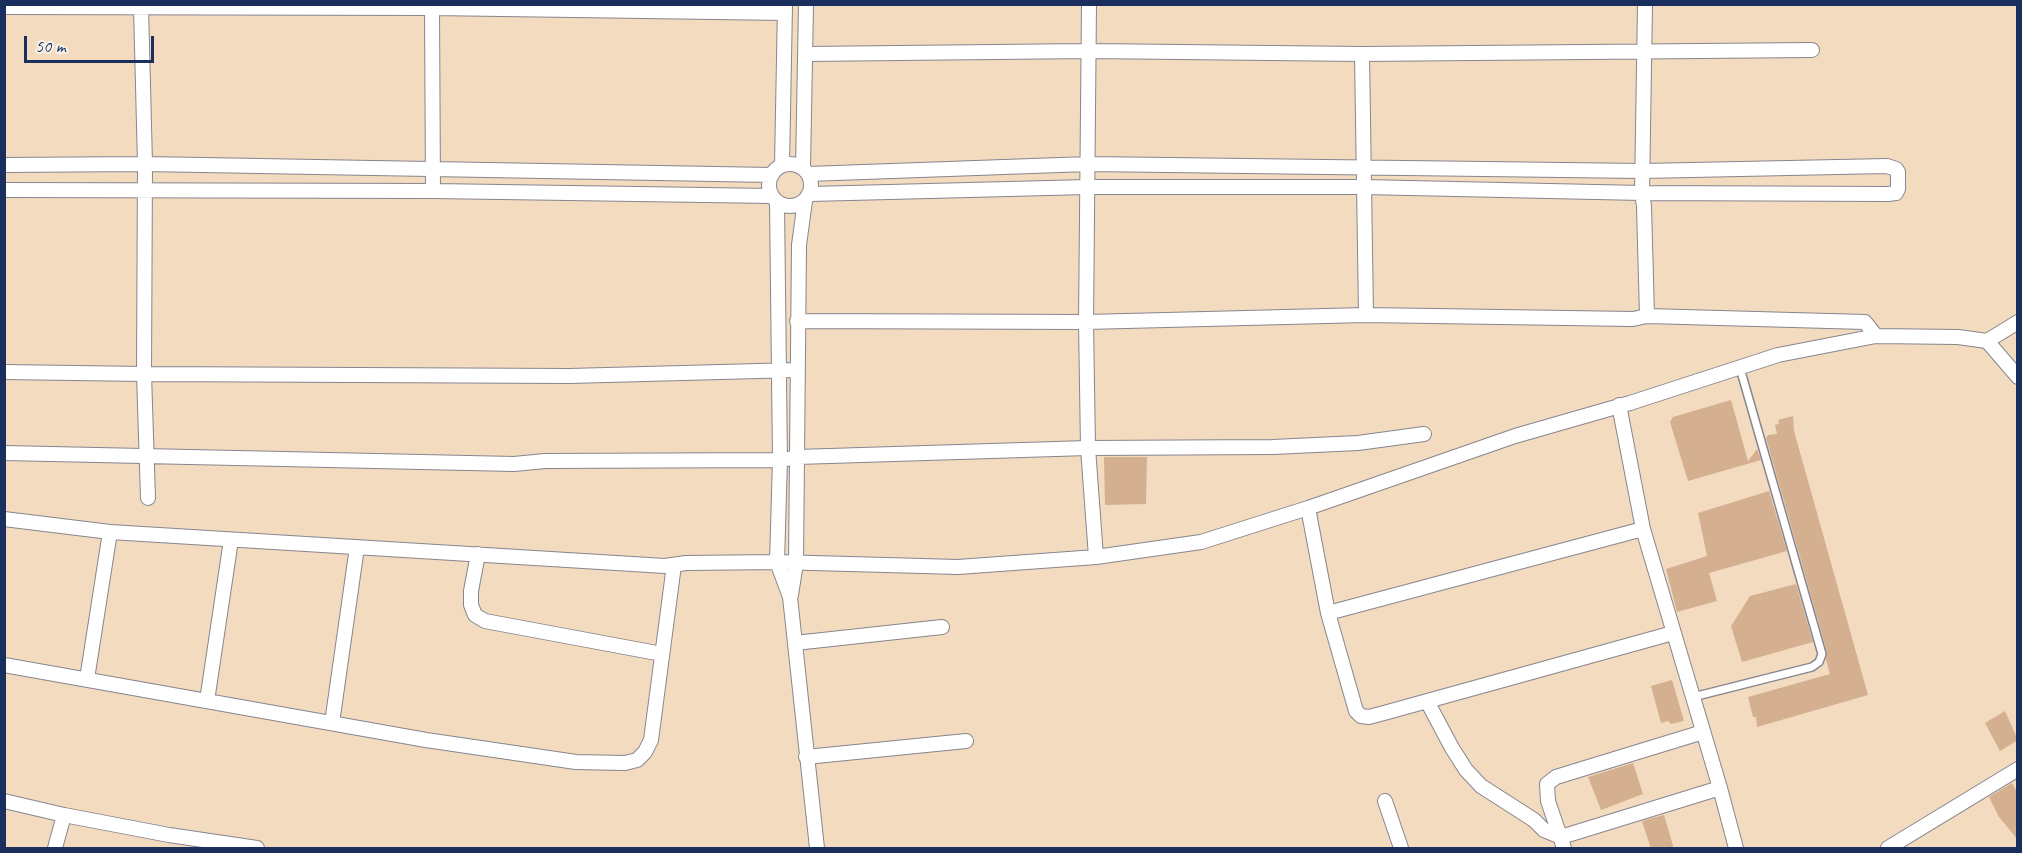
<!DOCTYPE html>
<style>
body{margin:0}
#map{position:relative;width:2022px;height:853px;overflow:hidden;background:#f3dbbf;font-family:Caveat,sans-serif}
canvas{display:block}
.frame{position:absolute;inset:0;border:6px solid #1b2f5e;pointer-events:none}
.scale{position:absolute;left:24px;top:36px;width:130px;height:27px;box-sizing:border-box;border:3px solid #1b2f5e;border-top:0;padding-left:8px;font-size:18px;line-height:21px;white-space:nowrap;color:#1b2f5e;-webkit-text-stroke:4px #f7f3e8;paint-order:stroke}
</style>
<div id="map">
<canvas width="2022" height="853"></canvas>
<div class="frame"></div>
<div class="scale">50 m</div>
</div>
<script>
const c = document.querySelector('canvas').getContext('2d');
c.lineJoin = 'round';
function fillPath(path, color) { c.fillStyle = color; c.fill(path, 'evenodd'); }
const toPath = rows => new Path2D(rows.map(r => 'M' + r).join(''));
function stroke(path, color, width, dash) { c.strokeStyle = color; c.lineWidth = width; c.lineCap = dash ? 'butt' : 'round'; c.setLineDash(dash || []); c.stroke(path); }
fillPath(toPath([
 [1731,400,1748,461,1757,449,1761,460,1688,481,1670,422,1673,417],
 [1793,416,1794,431,1868,695,1757,727,1756,717,1753,717,1748,697,1830,674,1826,660,1827,652,1766,438,1768,435,1777,434,1775,425,1779,424,1778,420],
 [1104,457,1147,457,1146,504,1105,505],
 [1769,491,1787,551,1709,573,1717,601,1677,612,1666,569,1707,556,1698,513],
 [1796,584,1813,642,1742,662,1731,626,1750,596],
 [1672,680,1684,721,1671,724,1668,721,1661,723,1651,686],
 [2005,711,2018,740,2000,751,1985,723],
 [1633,763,1643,794,1601,810,1588,777],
 [2012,783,2018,794,2018,840,1999,817,1989,797],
 [1664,815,1674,849,1651,849,1642,821]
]), '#d4af90');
const service = toPath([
 [1693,697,1812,667,1819,662,1822,654,1740,368]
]);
const minor = toPath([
 [1089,4,1086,322,1088,448,1096,557],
 [1645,4,1642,193,1644,206,1647,316],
 [4,7,432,8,785,13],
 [141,7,145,164,144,374,148,498],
 [432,8,433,191],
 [806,54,1089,51,1362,54,1812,50],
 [1362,54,1366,315],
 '769 185a21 21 0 1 1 42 0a21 21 0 1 1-42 0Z',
 [4,165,145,164,772,175],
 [782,165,785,5],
 [803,168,806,4],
 [808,174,1088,164,1642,171,1887,166,1896,169,1898,172,1898,189,1896,193,1888,194,1642,193,1363,187,1088,187,810,194],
 [4,190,433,191,772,196],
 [777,202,780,460,777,562,790,597,817,848],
 [797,321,1086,322,1366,315,1633,319,1647,316,1865,322,1876,336],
 [1987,341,2018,377],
 [4,372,144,374,569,376,797,370],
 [1619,405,1643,529,1720,788,1736,848],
 [4,453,514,464,545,461,782,460,797,457,1088,448,1273,447,1358,443,1424,434],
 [1308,508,1328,613,1356,711,1361,716,1369,717,1384,713,1673,633],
 [4,519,110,532,665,566,686,563,777,562,958,567,1096,557,1201,542,1308,508,1515,436,1630,403,1778,355,1876,336,1958,337,1987,341,2018,322],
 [478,554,471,591,471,605,475,615,485,621,662,654],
 [791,595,796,563,799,245,805,201],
 [1328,613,1643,529],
 [795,643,942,627],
 [4,665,426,740,576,762,625,763,637,760,645,752,651,740,674,565],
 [87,679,110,532],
 [207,701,231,540],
 [1427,701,1452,748,1466,770,1481,786,1534,820,1544,830,1561,837,1720,788],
 [332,723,357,547],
 [806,757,966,741],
 [4,801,64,815,169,835,257,848],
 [1385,801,1401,848],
 [55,848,64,815],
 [1564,848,1548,801,1547,784,1556,777,1703,732],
 [1888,848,2018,769]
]);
stroke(service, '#87858e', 10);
stroke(minor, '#87858e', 16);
stroke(service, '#fff', 7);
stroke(minor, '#fff', 14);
</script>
